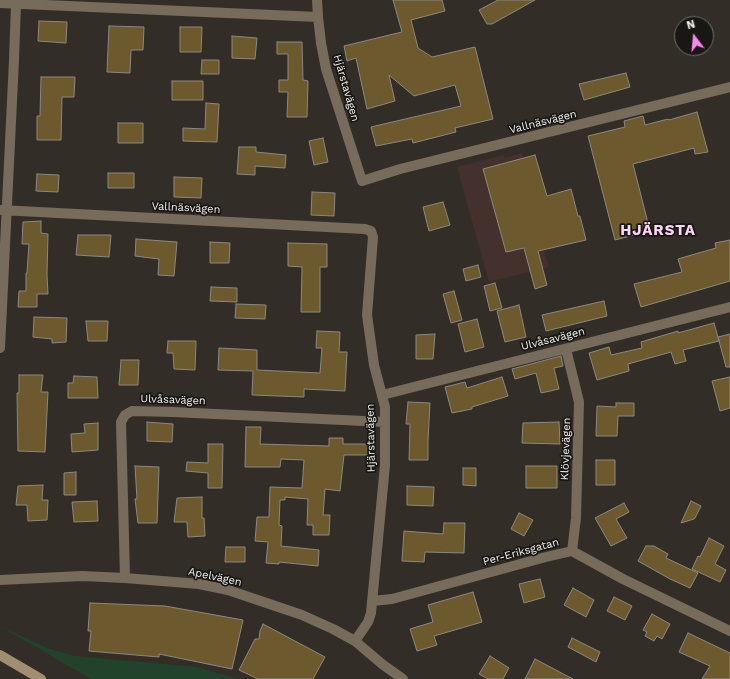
<!DOCTYPE html>
<meta charset="utf-8">
<style>
body{margin:0}
#map{position:relative;width:730px;height:679px;overflow:hidden;background:#322e27;font-family:"Work Sans",sans-serif}
canvas{display:block}
.north{position:absolute;left:674px;top:16px;width:40px;height:40px;box-sizing:border-box;background:#181713;border:1px solid #6f6e6a;border-radius:50%;rotate:344deg;font-size:11px;font-weight:700;line-height:16px;text-align:center;color:#f2f0ec}
.north::after{content:'';display:block;margin:auto;width:14px;height:18px;background:#f888eb;clip-path:polygon(50% 0,100% 100%,50% 72%,0 100%)}
</style>
<div id="map">
<canvas width="730" height="679"></canvas>
<div class="north">N</div>
</div>
<script>
const c = document.querySelector('canvas').getContext('2d');
c.lineJoin = 'round';
function fillPath(path, color) { c.fillStyle = color; c.fill(path, 'evenodd'); }
const toPath = rows => new Path2D(rows.map(r => 'M' + r).join(''));
function stroke(path, color, width, dash) { c.strokeStyle = color; c.lineWidth = width; c.lineCap = dash ? 'butt' : 'round'; c.setLineDash(dash || []); c.stroke(path); }
function label(font, color, halo, rows, align = 'center') {
  c.font = font + ' "Work Sans",sans-serif'; c.lineWidth = 3.5; c.setLineDash([]); c.textBaseline = 'middle'; c.strokeStyle = halo; c.fillStyle = color; for (const [text, x, y, turn = 0] of rows) {
    c.save(); c.translate(x, y); c.rotate((+turn || 0) * Math.PI / 180); c.textAlign = isNaN(turn) ? turn : align; if (halo) c.strokeText(text, 0, 0); c.fillText(text, 0, 0); c.restore();
  }
}
fillPath(toPath([
 [522,153,534,194,536,224,549,267,489,282,457,167,504,155,505,158]
]), '#44302d');
fillPath(toPath([
 [0,626,47,648,74,656,196,667,239,679,91,679]
]), '#22432b');
const building = toPath([
 [393,0,442,0,445,11,411,20,418,48,432,57,475,47,493,119,455,128,456,132,413,143,412,139,376,146,371,127,461,106,455,85,414,96,389,75,395,101,367,109,356,58,347,61,344,46,402,32,393,0],
 [498,0,535,0,492,24,487,24,479,10,498,0],
 [39,21,67,22,66,43,38,41,39,21],
 [109,26,144,27,143,50,131,50,130,73,107,72,109,26],
 [180,27,202,27,201,52,180,52,180,27],
 [232,36,257,38,255,59,232,58,232,36],
 [277,42,302,42,303,80,308,81,307,117,287,117,288,92,279,92,279,80,288,80,288,54,277,54,277,42],
 [202,60,219,60,219,74,201,74,202,60],
 [626,73,630,87,584,100,579,84,626,73],
 [41,77,75,77,74,97,62,97,61,140,37,140,37,116,40,116,41,77],
 [172,81,203,81,203,100,172,100,172,81],
 [206,103,219,104,217,142,183,141,183,128,205,129,206,103],
 [697,112,708,152,695,154,694,148,633,164,650,231,615,240,588,136,625,127,624,121,643,116,645,125,668,119,669,120,697,112],
 [118,123,143,123,143,143,118,143,118,123],
 [323,138,328,162,314,165,309,141,323,138],
 [239,147,256,147,256,152,286,155,285,168,255,166,255,175,237,174,239,147],
 [535,155,547,196,571,189,578,216,580,216,586,240,538,251,547,285,535,289,524,248,506,252,483,169,535,155],
 [108,173,134,173,134,188,108,188,108,173],
 [37,174,59,175,58,192,36,191,37,174],
 [174,177,202,178,201,198,174,197,174,177],
 [312,192,335,193,334,216,311,215,312,192],
 [443,202,450,225,429,231,423,207,443,202],
 [41,221,41,233,48,234,47,275,48,294,37,294,37,307,18,307,19,291,26,291,26,273,27,273,29,244,22,244,23,222,41,221],
 [78,235,111,235,109,257,76,255,78,235],
 [136,239,177,242,174,276,158,275,159,259,135,256,136,239],
 [730,240,730,281,641,307,634,284,682,272,678,259,716,248,715,243,730,240],
 [210,242,230,243,229,263,210,263,210,242],
 [288,243,327,244,327,267,320,267,320,312,301,312,302,267,288,266,288,243],
 [478,265,481,277,466,281,463,269,478,265],
 [495,283,502,308,490,311,484,286,495,283],
 [211,287,237,288,237,302,210,301,211,287],
 [454,291,462,320,451,323,443,294,454,291],
 [604,301,607,316,546,331,542,315,604,301],
 [236,304,266,305,265,319,235,318,236,304],
 [519,305,526,337,505,342,497,311,519,305],
 [34,317,67,318,66,342,52,343,52,339,33,337,34,317],
 [477,319,484,347,465,352,458,324,477,319],
 [86,321,108,321,107,341,88,341,86,321],
 [714,323,719,341,683,350,686,361,675,364,671,352,628,364,629,371,597,380,589,353,609,347,611,355,642,348,641,342,678,331,678,333,714,323],
 [317,331,340,332,339,352,347,352,345,391,304,389,304,397,252,395,253,371,218,370,219,348,257,350,257,370,320,373,322,348,316,348,317,331],
 [435,334,433,359,416,359,416,335,435,334],
 [730,334,730,367,726,367,718,337,730,334],
 [168,341,196,341,195,370,174,369,173,353,167,353,168,341],
 [561,356,563,366,554,368,559,389,541,393,536,373,515,379,512,369,561,356],
 [121,360,139,360,138,385,119,385,121,360],
 [19,375,43,375,41,392,48,392,45,452,18,451,17,393,19,393,19,375],
 [74,376,97,377,98,398,68,398,68,383,73,383,74,376],
 [502,377,508,396,472,407,472,409,452,413,445,387,465,382,467,388,502,377],
 [730,377,730,408,720,411,712,381,730,377],
 [408,402,430,403,428,441,428,460,409,460,410,424,406,424,408,402],
 [616,403,634,403,634,416,618,416,617,436,596,436,597,406,616,407,616,403],
 [147,422,173,424,172,442,147,441,147,422],
 [559,422,560,444,522,443,523,423,559,422],
 [98,423,98,450,72,452,71,434,85,433,84,424,98,423],
 [246,427,261,427,260,444,329,446,329,438,343,438,343,444,373,444,373,455,344,455,340,491,325,489,323,515,330,515,329,535,313,535,313,525,307,525,308,499,285,497,285,500,280,500,279,525,282,526,281,546,319,550,318,566,279,562,279,564,266,563,268,542,255,541,257,517,269,517,270,487,302,488,304,460,281,459,280,467,245,467,246,427],
 [208,444,223,444,222,488,208,488,208,473,186,471,187,462,208,463,208,444],
 [596,460,615,460,615,485,596,485,596,460],
 [135,466,159,467,157,523,138,523,135,499,137,499,135,466],
 [526,466,557,466,557,488,526,488,526,466],
 [463,468,476,468,476,486,463,485,463,468],
 [76,472,76,495,64,495,64,473,76,472],
 [43,485,42,500,48,500,47,520,28,521,27,505,16,505,18,486,43,485],
 [407,486,434,487,433,506,407,505,407,486],
 [202,497,202,518,204,518,205,536,188,537,187,522,174,522,177,498,202,497],
 [97,501,98,521,74,522,72,502,97,501],
 [691,501,701,506,695,518,694,519,681,523,691,501],
 [624,503,629,512,616,519,627,538,611,546,595,518,624,503],
 [519,513,533,520,524,536,511,529,519,513],
 [444,523,465,523,464,553,425,552,424,562,402,561,404,531,443,534,444,523],
 [709,538,724,546,715,564,726,570,720,582,692,569,698,556,700,557,709,538],
 [646,546,654,546,668,554,666,558,698,573,690,588,670,579,638,561,646,546],
 [226,547,245,547,245,562,225,562,226,547],
 [540,579,545,597,524,603,519,584,540,579],
 [573,588,594,600,586,617,564,605,573,588],
 [473,592,482,622,434,636,437,645,417,651,410,629,433,622,428,605,473,592],
 [614,597,632,606,625,620,607,611,614,597],
 [90,603,165,606,243,620,232,669,159,654,159,657,89,651,91,631,88,631,90,603],
 [652,614,670,624,662,639,657,636,654,641,645,636,647,632,643,630,652,614],
 [263,624,325,657,313,679,258,679,239,670,255,639,259,639,260,631,263,624],
 [688,633,730,653,730,679,702,679,710,666,679,652,688,633],
 [572,638,600,652,596,662,568,647,572,638],
 [490,656,509,668,503,679,488,679,479,674,490,656],
 [535,659,573,679,525,679,535,659]
]);
fillPath(building, '#6d592e');
stroke(building, '#8c8880', 1);
stroke(toPath([
 [317,0,318,17,321,43,326,69,362,181,400,169,730,87],
 [0,3,318,17],
 [0,210,365,229,371,231,373,237,367,315,374,365,385,407,385,465,371,613,368,622,355,641],
 [0,348,14,60,16,4],
 [566,349,579,402,576,518,572,551],
 [382,395,730,307],
 [125,578,121,422,125,415,132,411,173,412,385,422],
 [0,580,82,576,125,578,199,584,228,590,302,615,333,629,355,641,382,664,403,679],
 [373,601,392,599,546,557,572,551,623,579,730,631]
]), '#776c5b', 10);
stroke(toPath([
 [0,655,41,679]
]), '#a08e73', 10);
label('11px', '#f2f0ec', '#181713', [
 ["Hjärstavägen",346,88,74],
 ["Vallnäsvägen",543,122,-14],
 ["Vallnäsvägen",186,208,3],
 ["Ulvåsavägen",553,339,-14],
 ["Ulvåsavägen",173,400,2],
 ["Hjärstavägen",371,438,-91],
 ["Klövjevägen",566,449,-88],
 ["Per-Eriksgatan",521,552,-15],
 ["Apelvägen",215,577,12]
]);
c.letterSpacing = '1px';
label('bold 15px', '#fdd6f7', '#181713', [
 ["HJÄRSTA",658,231]
]);
c.letterSpacing = '0px';
</script>
